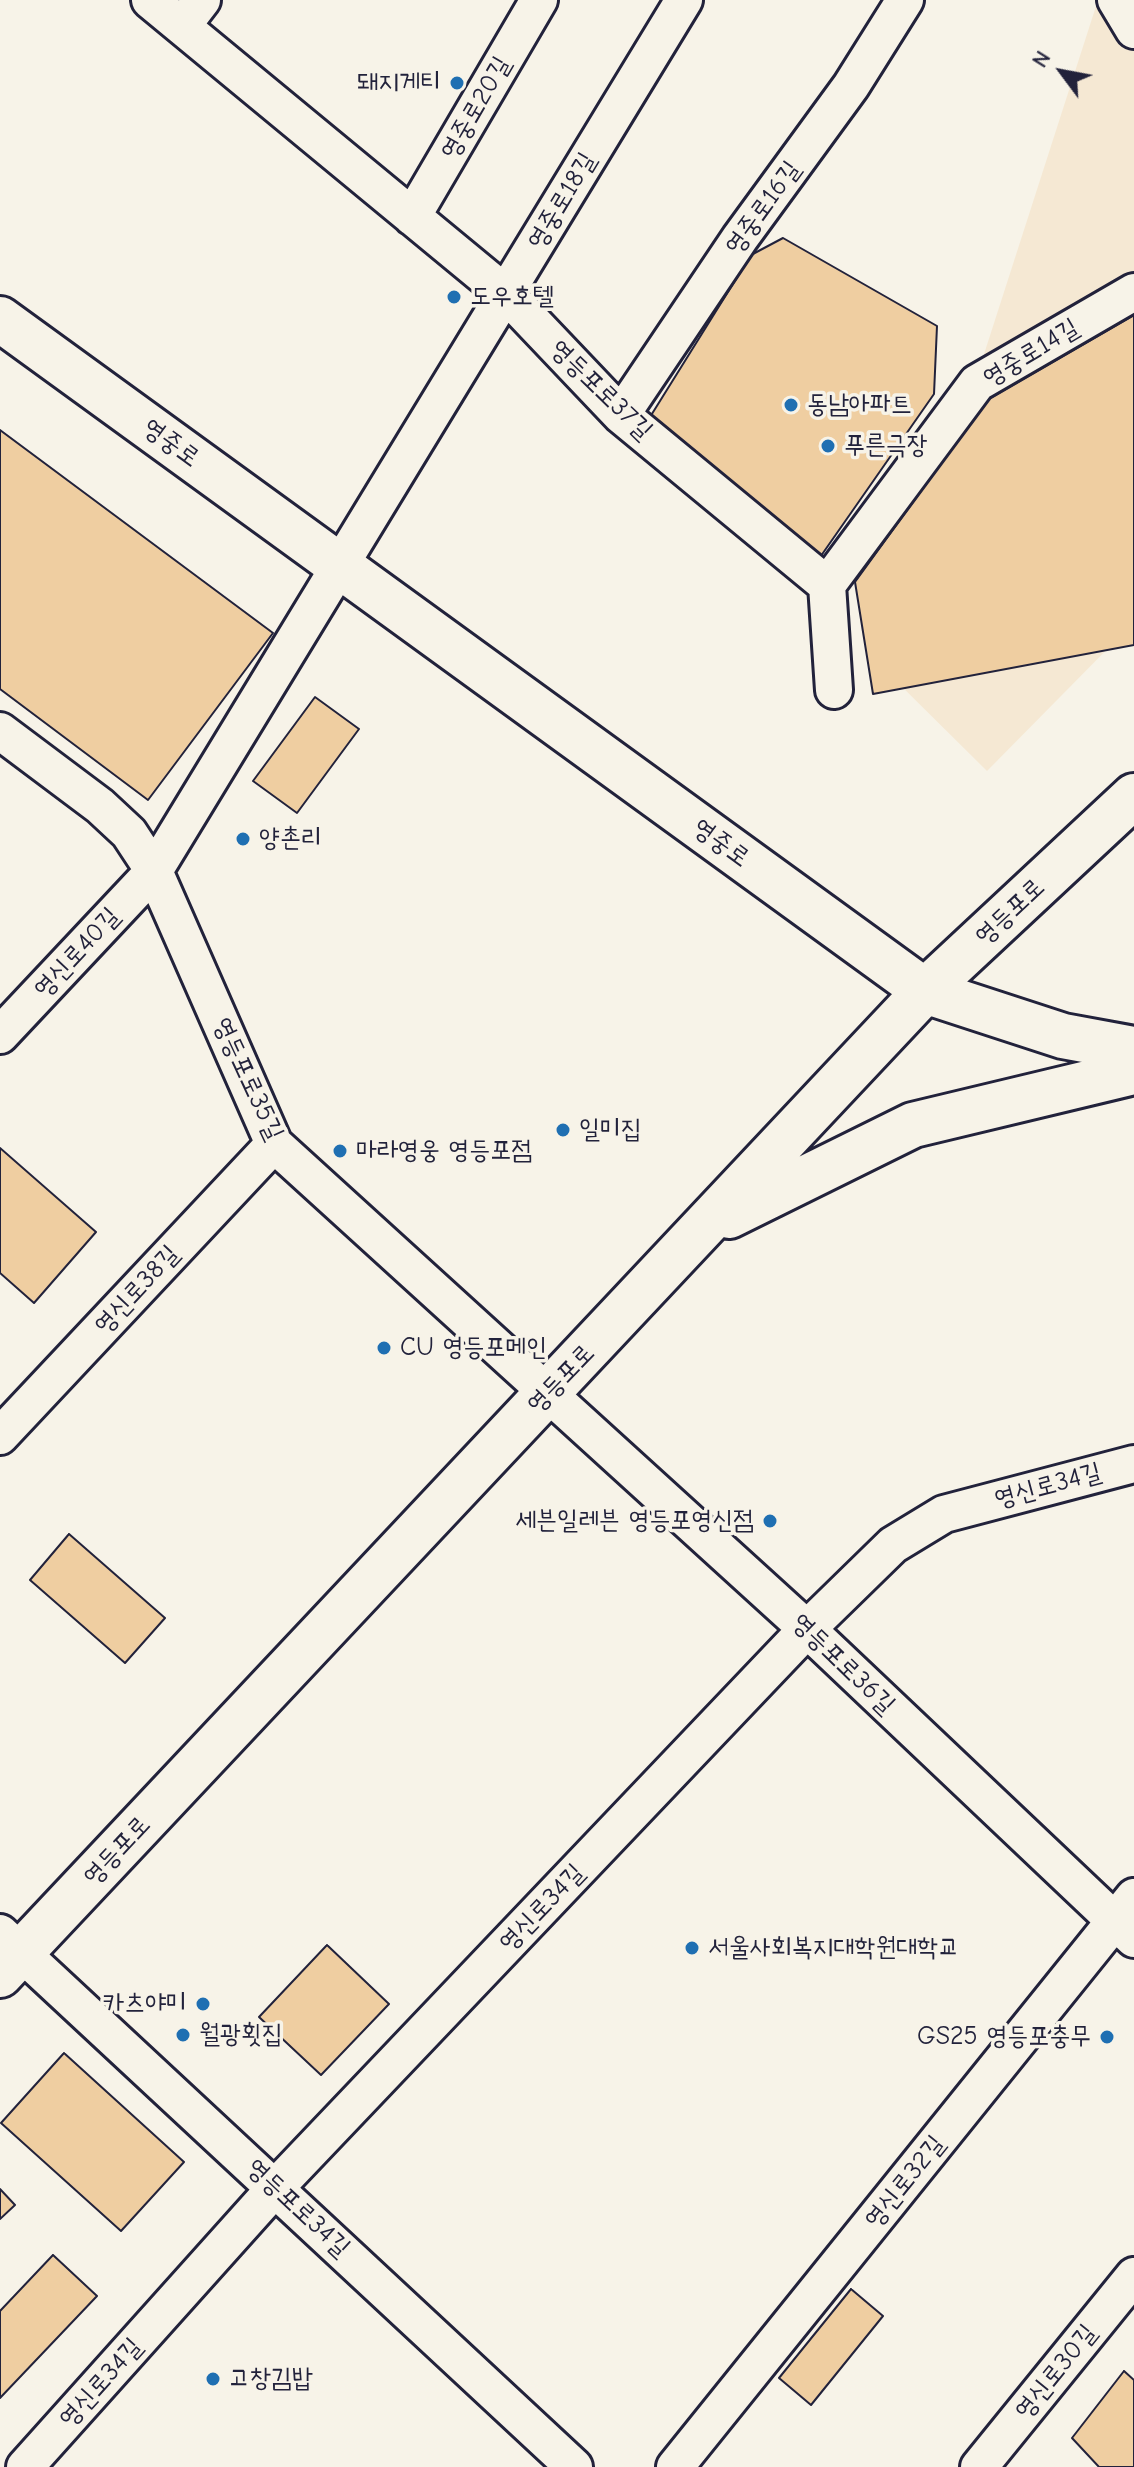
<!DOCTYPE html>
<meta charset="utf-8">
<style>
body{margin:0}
#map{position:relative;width:1134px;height:2467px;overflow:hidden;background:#f7f3e8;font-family:"Comic Neue",sans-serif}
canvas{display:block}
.north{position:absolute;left:1022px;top:32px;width:80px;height:80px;-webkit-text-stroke:6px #f7f3e8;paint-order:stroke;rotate:302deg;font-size:22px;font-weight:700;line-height:32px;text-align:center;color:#22223b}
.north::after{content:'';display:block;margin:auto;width:28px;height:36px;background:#22223b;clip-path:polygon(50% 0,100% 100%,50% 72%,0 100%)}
</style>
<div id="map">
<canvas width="1134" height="2467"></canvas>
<div class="north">N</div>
</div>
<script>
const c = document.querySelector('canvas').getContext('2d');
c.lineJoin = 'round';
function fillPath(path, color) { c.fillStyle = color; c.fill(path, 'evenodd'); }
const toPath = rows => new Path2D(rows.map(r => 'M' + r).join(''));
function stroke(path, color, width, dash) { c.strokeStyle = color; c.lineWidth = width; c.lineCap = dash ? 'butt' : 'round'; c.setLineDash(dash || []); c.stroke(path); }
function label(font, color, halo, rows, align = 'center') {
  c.font = font + ' "Comic Neue","Poor Story",sans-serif'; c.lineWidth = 7; c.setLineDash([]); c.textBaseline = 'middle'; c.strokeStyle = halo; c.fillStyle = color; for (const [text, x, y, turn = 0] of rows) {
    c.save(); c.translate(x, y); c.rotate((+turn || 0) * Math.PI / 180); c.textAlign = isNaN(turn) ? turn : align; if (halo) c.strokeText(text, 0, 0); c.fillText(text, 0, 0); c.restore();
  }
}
fillPath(toPath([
 [1098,0,1134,0,1134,622,987,771,883,668]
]), '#f5e8d3');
const building = toPath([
 [783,238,937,326,934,394,816,563,650,417,751,255,783,238],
 [1134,315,1134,645,873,694,855,582,987,400,1134,315],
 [0,430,273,633,148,800,0,689,0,430],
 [315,697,359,729,297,813,253,781,315,697],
 [0,1148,96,1232,34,1303,0,1273,0,1148],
 [69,1534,165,1618,125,1663,30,1580,69,1534],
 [327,1945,389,2004,321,2075,259,2017,327,1945],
 [64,2053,184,2162,121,2231,1,2123,64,2053],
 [0,2189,15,2205,0,2219,0,2189],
 [53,2255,97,2296,0,2398,0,2311,53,2255],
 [851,2289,883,2316,811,2405,779,2378,851,2289],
 [1124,2371,1134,2380,1134,2467,1099,2467,1072,2438,1124,2371]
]);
fillPath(building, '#efcea1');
stroke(building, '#22223b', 2);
const street = toPath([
 [150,0,506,294,621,415,827,585,834,690],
 [1116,0,1134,30],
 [182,26,202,0],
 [412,217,539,0],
 [621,415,740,238,851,86,905,0],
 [827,585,977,383,1134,292],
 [0,731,100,806,129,833,154,871,274,1144,807,1629,1134,1939],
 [0,1035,154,871,684,0],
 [0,1436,274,1144],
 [0,1933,574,2467],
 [25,2467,276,2187,807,1629,893,1545,944,1514,1134,1464],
 [675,2467,1134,1897],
 [979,2467,1134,2276]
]);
const secondary = toPath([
 [0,319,925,991,1063,1036,1134,1049],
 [729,1216,913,1125,1134,1072],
 [0,1975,925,991,1134,796]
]);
stroke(street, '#22223b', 42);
stroke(secondary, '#22223b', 50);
stroke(street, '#f7f3e8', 36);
stroke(secondary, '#f7f3e8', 44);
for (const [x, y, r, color] of [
 [457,83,8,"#1f6fb2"],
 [454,297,8,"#1f6fb2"],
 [791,405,8,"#1f6fb2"],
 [828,446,8,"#1f6fb2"],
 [243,839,8,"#1f6fb2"],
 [563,1130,8,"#1f6fb2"],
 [340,1151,8,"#1f6fb2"],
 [384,1348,8,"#1f6fb2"],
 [770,1521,8,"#1f6fb2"],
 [692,1948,8,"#1f6fb2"],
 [203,2004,8,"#1f6fb2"],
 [183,2035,8,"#1f6fb2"],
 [1107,2037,8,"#1f6fb2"],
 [213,2379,8,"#1f6fb2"]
]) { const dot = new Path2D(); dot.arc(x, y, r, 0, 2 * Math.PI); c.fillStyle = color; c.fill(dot); stroke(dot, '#f7f3e8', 3); }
label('26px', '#22223b', '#f7f3e8', [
 ["돼지게티",441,83,"right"],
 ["도우호텔",470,297],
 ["동남아파트",807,405],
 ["푸른극장",844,446],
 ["양촌리",259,839],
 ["일미집",579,1130],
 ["마라영웅 영등포점",356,1151],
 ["CU 영등포메인",400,1348],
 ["세븐일레븐 영등포영신점",754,1521,"right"],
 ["서울사회복지대학원대학교",708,1948],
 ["카츠야미",187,2004,"right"],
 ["월광횟집",199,2035],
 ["GS25 영등포충무",1091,2037,"right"],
 ["고창김밥",229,2379]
], 'left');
label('26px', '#22223b', '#f7f3e8', [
 ["영중로20길",476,108,-60],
 ["영중로18길",562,201,-59],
 ["영중로16길",763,208,-54],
 ["영중로14길",1031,353,-31],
 ["영등포로37길",601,390,44],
 ["영중로",171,443,36],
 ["영중로",721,843,36],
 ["영등포로",1010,912,-43],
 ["영신로40길",77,953,-47],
 ["영등포로35길",248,1079,65],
 ["영신로38길",137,1290,-47],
 ["영등포로",561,1379,-46],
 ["영신로34길",1048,1486,-15],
 ["영등포로36길",843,1664,44],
 ["영등포로",117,1851,-47],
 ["영신로34길",542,1908,-46],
 ["영신로32길",905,2182,-51],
 ["영등포로34길",298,2208,43],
 ["영신로30길",1056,2372,-51],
 ["영신로34길",101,2383,-48]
]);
</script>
